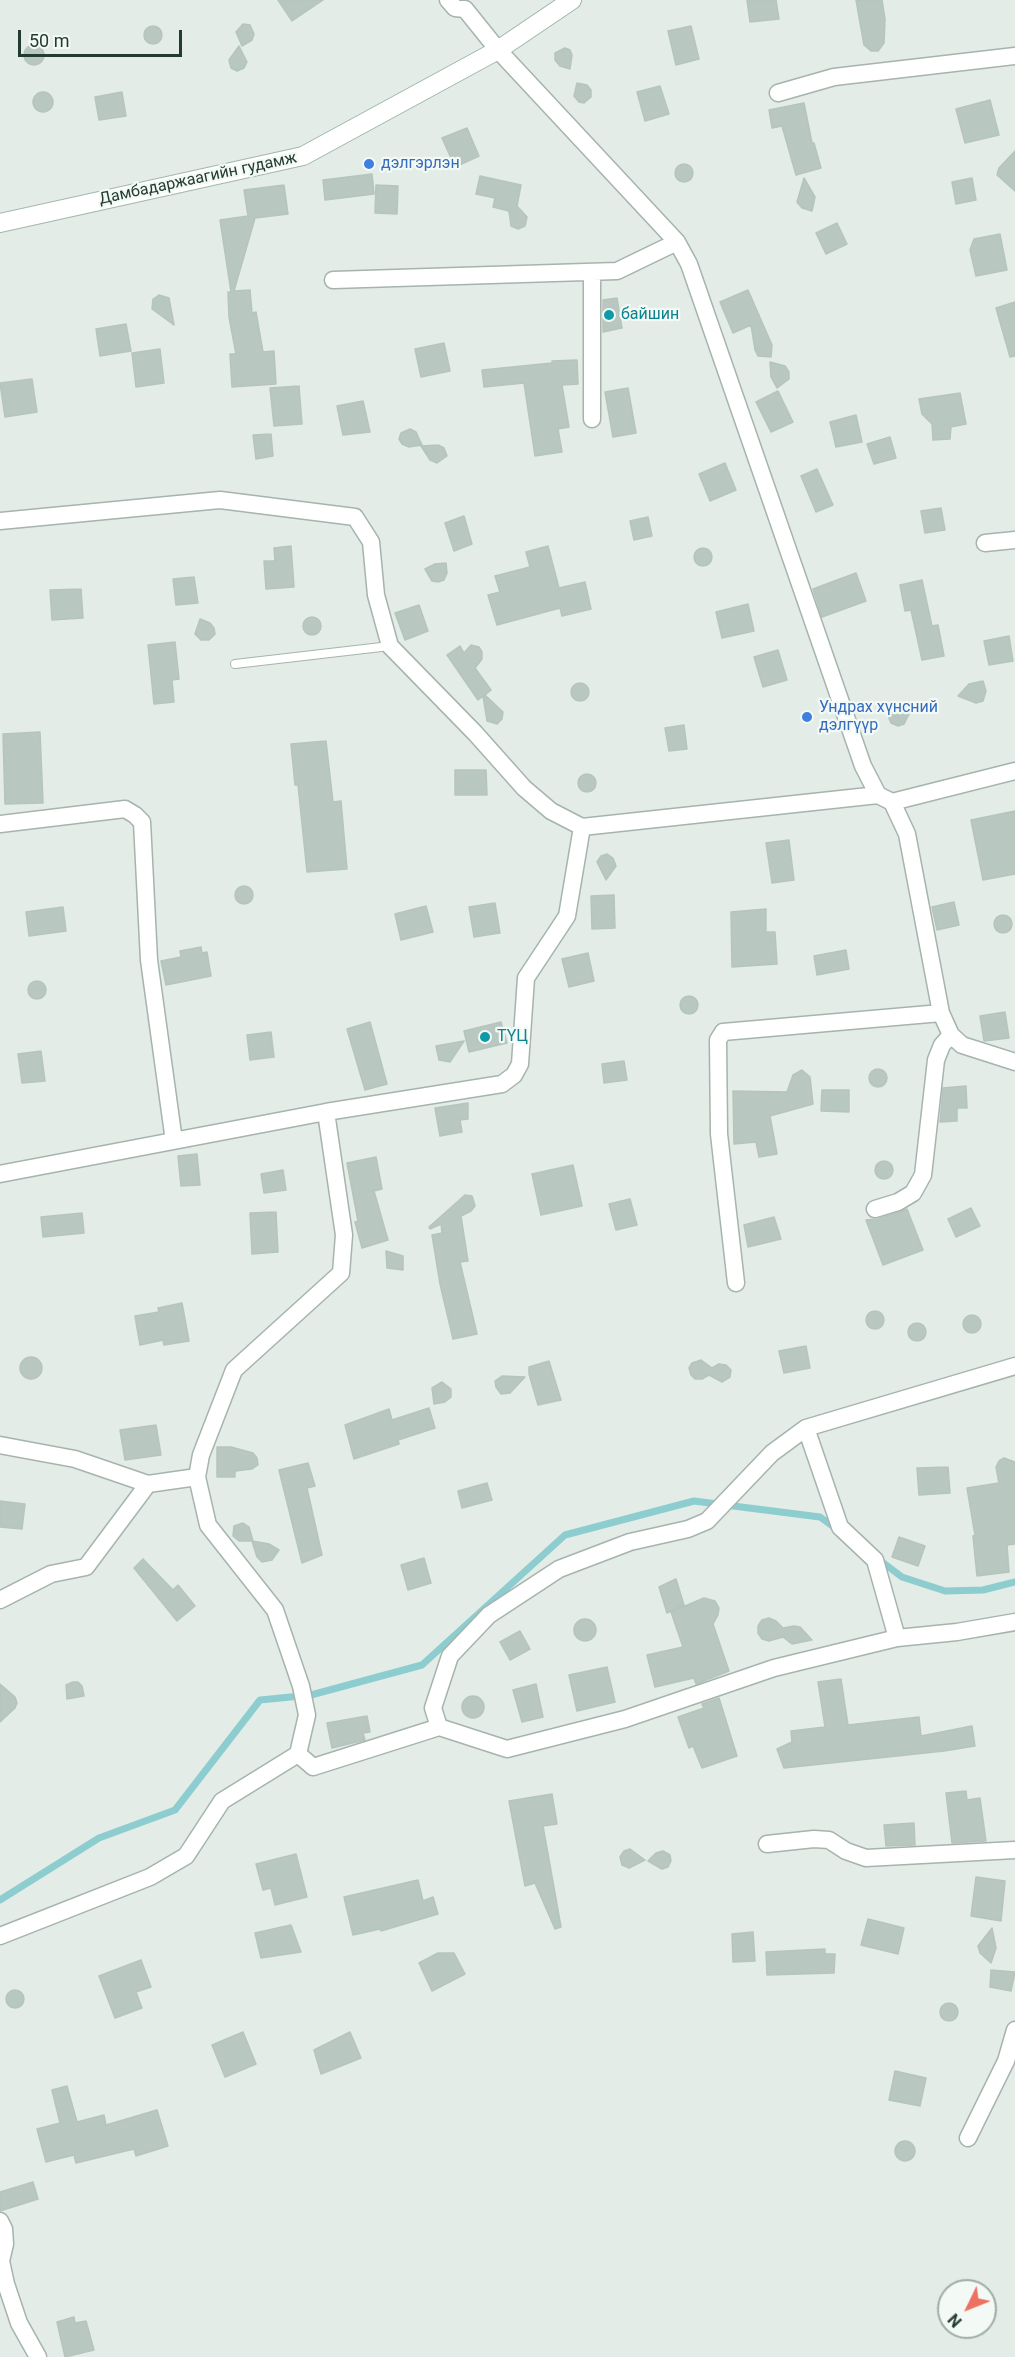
<!DOCTYPE html>
<meta charset="utf-8">
<style>
body{margin:0}
#map{position:relative;width:1015px;height:2357px;overflow:hidden;background:#e3ece7;font-family:Roboto,sans-serif}
canvas{display:block}
.north{position:absolute;left:937px;top:2279px;width:60px;height:60px;box-sizing:border-box;background:#f3f9f5;border:2px solid #a0ada7;border-radius:50%;rotate:227deg;font-size:16px;font-weight:700;line-height:24px;text-align:center;color:#233c32}
.north::after{content:'';display:block;margin:auto;width:21px;height:27px;background:#ec7161;clip-path:polygon(50% 0,100% 100%,50% 72%,0 100%)}
.scale{position:absolute;left:18px;top:30px;width:164px;height:27px;box-sizing:border-box;border:3px solid #233c32;border-top:0;padding-left:8px;font-size:18px;line-height:21px;white-space:nowrap;color:#233c32;-webkit-text-stroke:4px #f3f9f5;paint-order:stroke}
</style>
<div id="map">
<canvas width="1015" height="2357"></canvas>
<div class="north">N</div>
<div class="scale">50 m</div>
</div>
<script>
const c = document.querySelector('canvas').getContext('2d');
c.lineJoin = 'round';
const toPath = rows => new Path2D(rows.map(r => 'M' + r).join(''));
function stroke(path, color, width, dash) { c.strokeStyle = color; c.lineWidth = width; c.lineCap = dash ? 'butt' : 'round'; c.setLineDash(dash || []); c.stroke(path); }
function fillPath(path, color) { c.fillStyle = color; c.fill(path, 'evenodd'); }
function label(font, color, halo, rows, align = 'center') {
  c.font = font + ' Roboto,sans-serif'; c.lineWidth = 4.5; c.setLineDash([]); c.textBaseline = 'middle'; c.strokeStyle = halo; c.fillStyle = color; for (const [text, x, y, turn = 0] of rows) {
    c.save(); c.translate(x, y); c.rotate((+turn || 0) * Math.PI / 180); c.textAlign = isNaN(turn) ? turn : align; if (halo) c.strokeText(text, 0, 0); c.fillText(text, 0, 0); c.restore();
  }
}
stroke(toPath([
 [878,1559,902,1577,945,1591,983,1590,1015,1582],
 [0,1900,99,1838,175,1810,260,1700,311,1695,422,1665,565,1535,694,1501,820,1517,838,1530]
]), '#8dcdcf', 7);
const building = toPath([
 [278,0,323,0,292,21,278,0],
 [747,0,776,0,779,19,750,22,747,0],
 [856,0,882,0,885,19,884,43,878,51,871,51,864,45,856,0],
 [243,24,250,25,254,34,252,40,242,46,236,32,243,24],
 '144 35a9 9 0 1 1 18 0a9 9 0 1 1-18 0Z',
 [691,26,699,59,676,65,668,31,691,26],
 '24 55a10 10 0 1 1 20 0a10 10 0 1 1-20 0Z',
 [239,46,247,62,244,68,237,71,231,68,229,60,239,46],
 [565,48,570,50,572,55,570,69,560,66,555,60,555,53,565,48],
 [577,83,587,85,591,90,591,97,584,103,579,102,574,96,577,83],
 [660,86,669,114,645,121,637,92,660,86],
 '33 102a10 10 0 1 1 20 0a10 10 0 1 1-20 0Z',
 [122,92,126,116,99,120,95,97,122,92],
 [990,100,999,135,965,143,956,109,990,100],
 [804,103,812,143,814,143,821,168,796,175,782,126,772,128,769,110,804,103],
 [467,128,479,156,455,167,442,138,467,128],
 [1015,151,1015,191,997,175,999,168,1015,151],
 '675 173a9 9 0 1 1 18 0a9 9 0 1 1-18 0Z',
 [372,174,374,194,325,200,323,180,372,174],
 [480,176,521,185,517,206,527,217,525,226,518,229,511,226,509,211,493,207,495,198,476,194,480,176],
 [804,178,815,197,812,211,802,208,797,202,804,178],
 [972,178,976,200,956,204,952,182,972,178],
 [284,185,288,214,255,218,234,291,250,290,252,313,256,312,263,352,274,351,276,384,232,387,230,354,236,354,229,317,228,292,231,292,220,220,248,216,244,190,284,185],
 [376,185,398,186,397,214,375,213,376,185],
 [837,223,847,244,826,254,816,233,837,223],
 [1000,234,1007,270,976,276,970,250,974,239,1000,234],
 [748,290,772,345,771,357,758,356,755,350,751,325,733,333,720,302,748,290],
 [159,295,169,298,174,325,152,309,153,299,159,295],
 [617,298,622,328,603,332,603,300,617,298],
 [1015,302,1015,356,1010,357,996,308,1015,302],
 [126,324,131,351,100,356,96,329,126,324],
 [444,343,450,371,421,377,415,349,444,343],
 [160,349,164,383,136,387,132,353,160,349],
 [577,360,578,384,562,385,569,427,558,429,562,452,535,456,524,383,484,387,482,370,552,363,552,361,577,360],
 [770,362,785,366,789,372,789,379,777,388,771,377,770,362],
 [32,379,37,412,5,417,0,383,32,379],
 [299,386,302,424,274,426,270,388,299,386],
 [628,388,636,433,613,437,605,392,628,388],
 [778,391,793,422,771,432,756,402,778,391],
 [960,393,966,424,951,427,950,439,933,440,932,424,922,414,919,399,960,393],
 [363,401,370,432,343,435,337,406,363,401],
 [856,415,862,442,836,447,830,422,856,415],
 [410,429,416,432,422,445,409,447,402,444,399,439,401,433,410,429],
 [271,434,273,456,256,459,253,435,271,434],
 [890,437,896,458,874,464,867,444,890,437],
 [438,445,444,448,447,456,437,463,430,460,421,446,438,445],
 [725,463,736,490,710,501,699,474,725,463],
 [817,469,833,505,816,512,801,476,817,469],
 [941,508,945,530,925,533,921,511,941,508],
 [464,516,472,544,454,551,445,523,464,516],
 [648,517,652,536,634,540,630,521,648,517],
 [291,546,294,587,266,589,264,561,275,561,274,548,291,546],
 [548,546,559,588,585,582,591,609,562,616,560,608,497,625,488,595,500,592,495,576,530,567,526,552,548,546],
 '694 557a9 9 0 1 1 18 0a9 9 0 1 1-18 0Z',
 [446,563,447,573,444,580,438,582,432,581,425,569,435,564,446,563],
 [856,573,866,601,822,617,813,589,856,573],
 [194,577,198,603,176,605,173,579,194,577],
 [922,580,932,626,938,625,944,656,922,660,911,610,905,611,900,585,922,580],
 [81,589,83,618,52,620,50,590,81,589],
 [748,604,754,631,722,638,716,612,748,604],
 [419,605,428,631,405,640,395,613,419,605],
 '303 626a9 9 0 1 1 18 0a9 9 0 1 1-18 0Z',
 [200,619,210,623,214,628,215,634,209,640,201,640,195,634,200,619],
 [1009,636,1013,661,989,665,984,641,1009,636],
 [175,642,179,679,172,680,174,702,154,704,148,645,175,642],
 [471,645,479,647,482,652,482,659,475,668,491,690,485,695,503,712,502,719,497,724,487,721,483,696,478,700,447,655,460,646,464,653,471,645],
 [778,650,787,680,763,687,754,657,778,650],
 [983,681,986,691,983,701,976,703,958,696,969,684,983,681],
 '571 692a9 9 0 1 1 18 0a9 9 0 1 1-18 0Z',
 [899,708,909,714,904,724,898,726,891,723,888,716,892,710,899,708],
 [684,725,687,749,669,751,665,728,684,725],
 [40,732,43,803,5,804,3,734,40,732],
 [326,741,333,802,341,801,347,869,307,872,298,785,295,785,291,744,326,741],
 [455,770,486,770,487,795,455,795,455,770],
 '578 783a9 9 0 1 1 18 0a9 9 0 1 1-18 0Z',
 [1015,811,1015,874,983,880,971,820,1015,811],
 [789,840,794,880,772,883,766,843,789,840],
 [607,854,613,858,616,866,606,880,597,862,601,856,607,854],
 '235 895a9 9 0 1 1 18 0a9 9 0 1 1-18 0Z',
 [614,895,615,928,592,929,591,896,614,895],
 [954,902,959,925,937,930,932,907,954,902],
 [495,903,500,933,474,937,469,907,495,903],
 [426,906,433,932,401,940,395,914,426,906],
 [63,907,66,931,29,936,26,912,63,907],
 [766,909,766,932,775,932,777,964,732,967,731,912,766,909],
 '994 924a9 9 0 1 1 18 0a9 9 0 1 1-18 0Z',
 [201,947,202,953,207,952,211,976,166,985,161,961,181,957,180,951,201,947],
 [846,950,849,969,817,975,814,956,846,950],
 [588,953,594,981,569,987,562,959,588,953],
 '28 990a9 9 0 1 1 18 0a9 9 0 1 1-18 0Z',
 '680 1005a9 9 0 1 1 18 0a9 9 0 1 1-18 0Z',
 [1005,1012,1009,1038,984,1041,980,1016,1005,1012],
 [370,1022,387,1084,365,1090,347,1029,370,1022],
 [501,1022,507,1043,469,1052,464,1031,501,1022],
 [271,1032,274,1057,250,1060,247,1035,271,1032],
 [464,1041,450,1062,439,1060,436,1046,464,1041],
 [41,1051,45,1081,22,1083,18,1054,41,1051],
 [624,1061,627,1080,604,1083,602,1064,624,1061],
 '869 1078a9 9 0 1 1 18 0a9 9 0 1 1-18 0Z',
 [802,1070,810,1077,813,1104,770,1116,777,1154,759,1157,756,1142,734,1144,733,1091,787,1092,793,1075,802,1070],
 [966,1086,967,1108,957,1108,957,1121,940,1122,943,1088,966,1086],
 [822,1090,849,1090,849,1112,821,1111,822,1090],
 [468,1103,468,1119,460,1120,462,1132,440,1136,435,1108,468,1103],
 [197,1154,200,1185,181,1186,178,1156,197,1154],
 [376,1157,382,1189,374,1191,388,1240,362,1248,355,1222,358,1221,347,1163,376,1157],
 '875 1170a9 9 0 1 1 18 0a9 9 0 1 1-18 0Z',
 [573,1165,582,1206,541,1215,532,1174,573,1165],
 [283,1170,286,1190,264,1193,261,1174,283,1170],
 [465,1195,472,1196,475,1206,471,1211,461,1216,468,1261,460,1262,477,1334,453,1339,440,1284,432,1235,442,1233,441,1224,430,1229,429,1227,465,1195],
 [630,1199,637,1225,616,1230,609,1204,630,1199],
 [971,1208,980,1226,956,1237,948,1219,971,1208],
 [907,1209,923,1250,883,1265,866,1220,878,1219,907,1209],
 [276,1212,278,1252,252,1254,250,1213,276,1212],
 [82,1213,84,1233,43,1237,41,1217,82,1213],
 [774,1217,781,1239,748,1247,744,1225,774,1217],
 [386,1251,403,1256,403,1270,387,1268,386,1251],
 [182,1303,189,1341,164,1345,163,1340,140,1345,135,1316,159,1312,158,1308,182,1303],
 '866 1320a9 9 0 1 1 18 0a9 9 0 1 1-18 0Z',
 '963 1324a9 9 0 1 1 18 0a9 9 0 1 1-18 0Z',
 '908 1332a9 9 0 1 1 18 0a9 9 0 1 1-18 0Z',
 [806,1346,810,1368,784,1373,779,1351,806,1346],
 '20 1368a11 11 0 1 1 22 0a11 11 0 1 1-22 0Z',
 [701,1360,712,1368,719,1364,726,1365,731,1370,730,1377,722,1382,709,1375,702,1379,695,1379,691,1375,689,1368,692,1363,701,1360],
 [549,1361,561,1400,538,1405,529,1374,529,1367,549,1361],
 [502,1376,525,1377,510,1393,501,1394,496,1387,495,1381,502,1376],
 [442,1382,451,1389,451,1397,445,1402,434,1404,432,1388,442,1382],
 [429,1408,435,1428,398,1440,399,1444,354,1459,345,1425,389,1409,392,1420,429,1408],
 [156,1425,161,1455,125,1460,120,1430,156,1425],
 [217,1447,231,1447,253,1453,257,1458,258,1465,252,1469,235,1471,235,1477,217,1477,217,1447],
 [1004,1458,1015,1462,1015,1544,1007,1545,1009,1572,977,1576,973,1536,975,1535,967,1488,999,1483,996,1467,999,1461,1004,1458],
 [308,1463,315,1486,307,1488,322,1555,302,1563,279,1470,308,1463],
 [948,1467,950,1493,919,1495,917,1468,948,1467],
 [487,1483,492,1500,462,1508,458,1491,487,1483],
 [0,1501,25,1504,22,1529,0,1527,0,1501],
 [243,1523,249,1527,253,1541,239,1541,233,1536,234,1526,243,1523],
 [899,1537,925,1546,918,1566,892,1557,899,1537],
 [252,1541,269,1544,279,1550,272,1560,262,1562,257,1557,252,1541],
 [424,1558,431,1583,408,1590,401,1565,424,1558],
 [143,1559,173,1590,178,1585,195,1606,177,1621,134,1568,143,1559],
 [676,1579,684,1605,667,1613,659,1587,676,1579],
 [704,1598,715,1601,719,1608,718,1615,713,1624,729,1671,696,1684,694,1678,655,1687,647,1655,683,1647,671,1612,704,1598],
 [769,1618,776,1621,783,1628,794,1626,800,1627,812,1640,792,1644,783,1637,769,1641,762,1639,758,1633,758,1626,762,1620,769,1618],
 '574 1630a11 11 0 1 1 22 0a11 11 0 1 1-22 0Z',
 [520,1631,530,1649,510,1660,500,1642,520,1631],
 [607,1667,615,1702,577,1711,569,1675,607,1667],
 [841,1679,848,1725,919,1717,921,1736,972,1726,975,1746,944,1751,784,1768,777,1749,792,1742,791,1731,825,1727,818,1682,841,1679],
 [73,1682,78,1682,82,1686,84,1696,67,1699,66,1685,73,1682],
 [0,1684,15,1697,17,1703,15,1708,0,1722,0,1684],
 [536,1684,543,1717,522,1722,513,1690,536,1684],
 '462 1707a11 11 0 1 1 22 0a11 11 0 1 1-22 0Z',
 [719,1698,737,1756,702,1768,693,1746,689,1748,678,1717,704,1708,702,1704,719,1698],
 [367,1716,370,1732,363,1733,365,1740,332,1748,327,1723,367,1716],
 [966,1791,967,1800,980,1798,986,1841,952,1843,946,1793,966,1791],
 [552,1794,557,1824,543,1826,561,1927,555,1929,535,1883,525,1886,509,1801,552,1794],
 [914,1823,915,1845,886,1846,884,1825,914,1823],
 [630,1849,645,1860,629,1868,622,1865,620,1857,624,1851,630,1849],
 [663,1851,670,1855,671,1861,668,1867,662,1869,648,1861,656,1853,663,1851],
 [296,1854,307,1897,275,1905,271,1888,263,1890,256,1864,296,1854],
 [976,1877,1005,1881,1001,1921,971,1916,976,1877],
 [418,1880,423,1901,433,1897,438,1914,381,1931,380,1929,353,1935,344,1897,418,1880],
 [868,1919,904,1928,898,1954,861,1945,868,1919],
 [291,1925,301,1952,261,1958,255,1933,291,1925],
 [992,1928,996,1948,991,1963,980,1953,978,1946,992,1928],
 [753,1932,755,1961,733,1962,732,1934,753,1932],
 [825,1949,825,1954,835,1954,834,1973,767,1975,766,1952,825,1949],
 [438,1953,454,1953,465,1974,432,1991,419,1963,438,1953],
 [141,1960,151,1987,136,1992,142,2008,115,2018,99,1976,141,1960],
 [991,1970,1015,1972,1011,1991,990,1987,991,1970],
 '6 1999a9 9 0 1 1 18 0a9 9 0 1 1-18 0Z',
 '940 2012a9 9 0 1 1 18 0a9 9 0 1 1-18 0Z',
 [243,2032,256,2064,225,2077,212,2045,243,2032],
 [350,2032,361,2058,321,2074,314,2050,350,2032],
 [895,2071,926,2078,920,2106,889,2100,895,2071],
 [67,2086,77,2122,104,2115,106,2125,157,2110,168,2146,136,2156,134,2149,76,2163,74,2155,46,2162,37,2129,60,2123,52,2090,67,2086],
 '895 2151a10 10 0 1 1 20 0a10 10 0 1 1-20 0Z',
 [33,2182,38,2199,0,2211,0,2192,33,2182],
 [74,2317,75,2323,86,2321,94,2350,65,2357,57,2322,74,2317]
]);
fillPath(building, '#b8c7bf');
stroke(building, '#b5c5bd', 1.5);
const lane = toPath([
 [235,664,390,646]
]);
const street = toPath([
 [448,0,455,8,465,9,498,50,677,242,689,264,863,766,878,795],
 [778,93,834,77,1015,56],
 [592,273,592,419],
 [333,280,617,271,677,242],
 [0,521,220,500,355,517,371,542,376,595,390,646,475,733,524,788,551,811,582,827,878,795,892,802,1015,771],
 [985,543,1015,540],
 [892,802,907,834,941,1013,951,1035,962,1045,1015,1062],
 [0,824,125,809,135,815,142,822,149,960,173,1134,178,1140],
 [0,1174,326,1112,502,1084,514,1075,520,1064,526,978,567,916,582,827],
 [875,1209,898,1202,913,1193,923,1175,936,1060,942,1045,951,1035],
 [736,1283,719,1134,718,1040,723,1032,941,1013],
 [806,1428,840,1527,875,1560,897,1638],
 [0,1445,75,1459,148,1484,197,1477,201,1455,234,1370,341,1273,344,1235,326,1112],
 [0,1600,51,1574,86,1567,148,1484],
 [439,1727,433,1708,450,1656,489,1615,559,1569,630,1542,688,1529,707,1521,772,1453,806,1428,1015,1366],
 [298,1754,313,1767,439,1727,507,1749,625,1719,774,1668,897,1638,957,1632,1015,1622],
 [767,1844,814,1839,829,1840,846,1851,866,1858,1015,1850],
 [0,1936,150,1877,186,1856,222,1801,298,1754,307,1715,301,1686,275,1610,208,1525,197,1477],
 [968,2138,1006,2061,1015,2030],
 [0,2221,4,2229,5,2244,1,2261,6,2284,19,2323,38,2357]
]);
const secondary = toPath([
 [0,223,303,156,498,50,572,0]
]);
stroke(lane, '#a6b4ad', 10);
stroke(street, '#a6b4ad', 19);
stroke(secondary, '#a1b7ad', 20);
stroke(lane, '#fff', 8);
stroke(street, '#fff', 16);
stroke(secondary, '#fff', 18);
for (const [x, y, r, color] of [
 [369,164,6,"#3f7fe0"],
 [609,315,6,"#0f9aa8"],
 [807,717,6,"#3f7fe0"],
 [485,1037,6,"#0f9aa8"]
]) { const dot = new Path2D(); dot.arc(x, y, r, 0, 2 * Math.PI); c.fillStyle = color; c.fill(dot); stroke(dot, '#f3f9f5', 2); }
label('16px', '#366cbe', '#f3f9f5', [
 ["дэлгэрлэн",381,164],
 ["Ундрах хүнсний",819,708],
 ["дэлгүүр",819,726]
], 'left');
label('16px', '#233c32', '#f3f9f5', [
 ["Дамбадаржаагийн гудамж",198,179,-12]
]);
label('16px', '#0d838f', '#f3f9f5', [
 ["байшин",621,315],
 ["ТҮЦ",497,1037]
], 'left');
</script>
